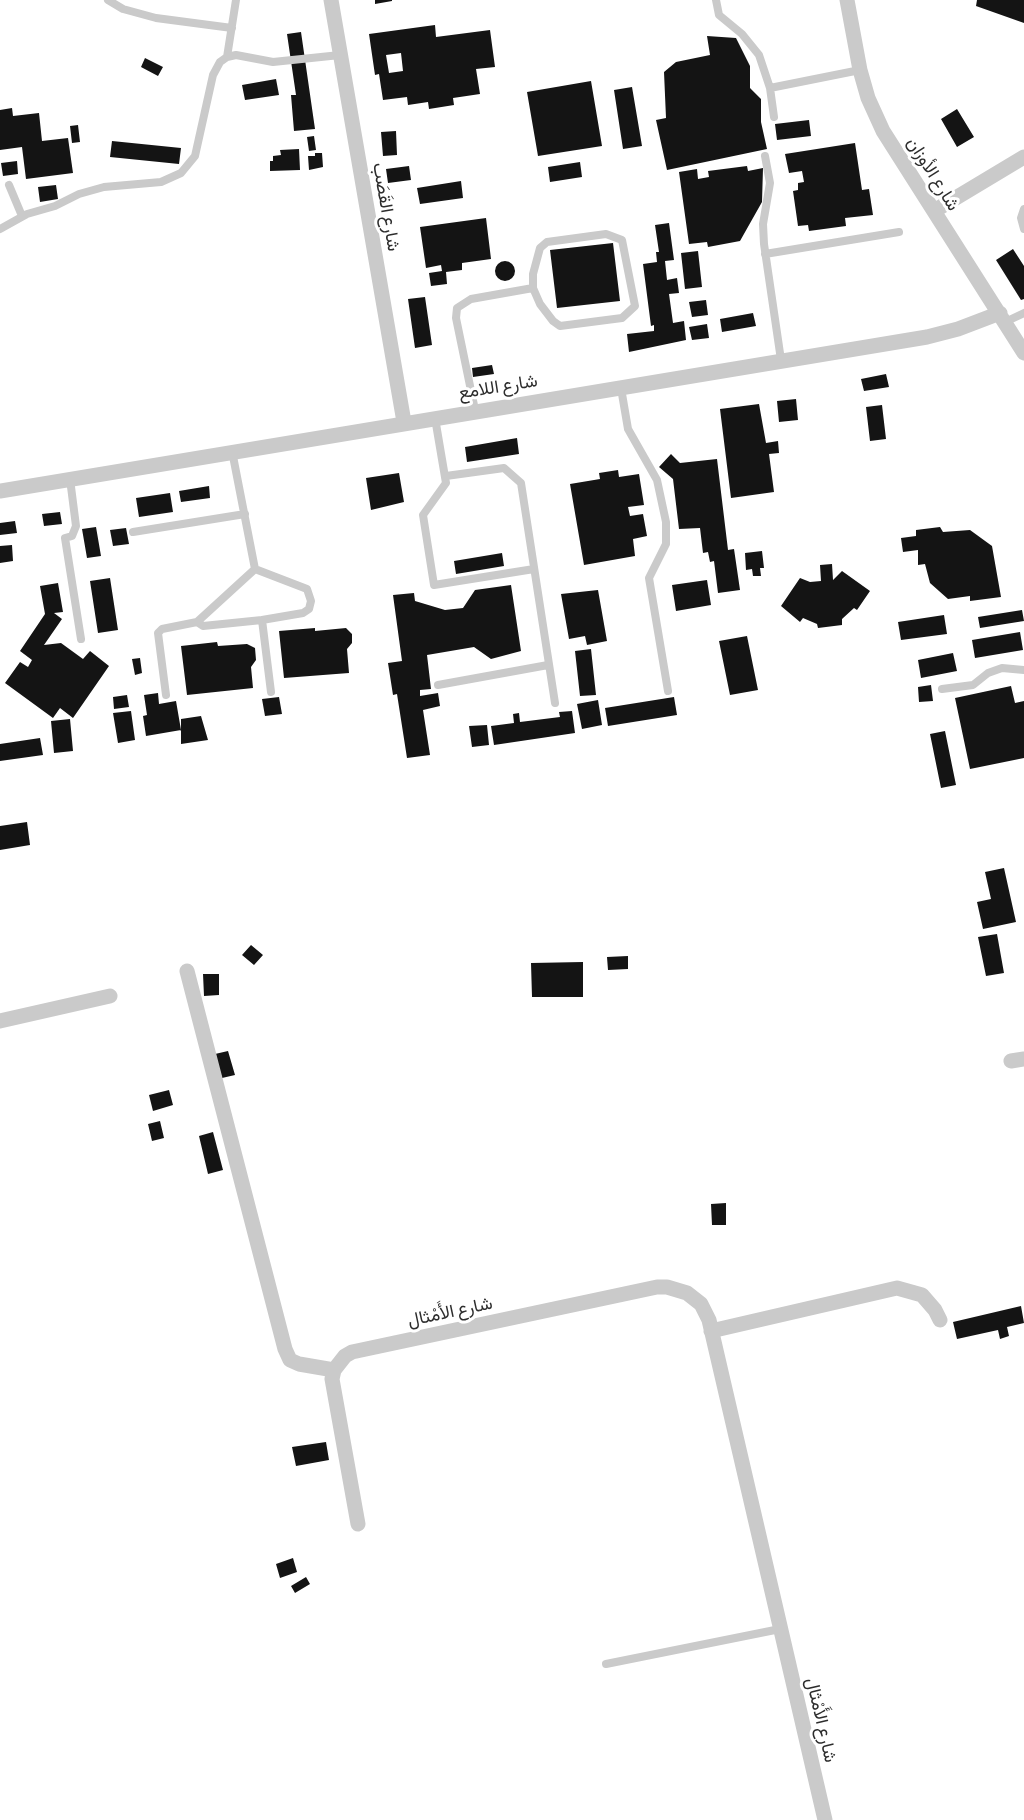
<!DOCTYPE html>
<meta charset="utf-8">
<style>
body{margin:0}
canvas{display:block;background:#fff}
</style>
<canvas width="1024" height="1820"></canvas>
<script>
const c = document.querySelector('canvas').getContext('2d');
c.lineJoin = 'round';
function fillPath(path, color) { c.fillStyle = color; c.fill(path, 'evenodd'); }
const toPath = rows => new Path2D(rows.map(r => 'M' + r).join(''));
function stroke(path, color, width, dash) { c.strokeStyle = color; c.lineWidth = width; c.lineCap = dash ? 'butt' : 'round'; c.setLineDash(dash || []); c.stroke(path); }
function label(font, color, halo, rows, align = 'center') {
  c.font = font + ' "Alegreya Sans",Vazirmatn,sans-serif'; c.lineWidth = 6; c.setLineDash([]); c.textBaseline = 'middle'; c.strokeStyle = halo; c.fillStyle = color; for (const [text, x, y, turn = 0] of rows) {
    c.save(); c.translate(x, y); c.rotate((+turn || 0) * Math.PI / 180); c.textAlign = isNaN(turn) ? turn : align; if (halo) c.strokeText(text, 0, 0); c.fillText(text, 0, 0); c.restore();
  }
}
fillPath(toPath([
 [375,0,392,0,392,1,375,4],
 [977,0,1024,0,1024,23,976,6],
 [435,25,436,37,490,30,495,67,476,69,480,94,453,98,454,105,429,109,428,102,408,105,407,97,383,100,379,74,375,75,369,34],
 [401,53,403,71,389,73,386,55],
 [301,32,315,129,294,131,291,95,296,95,287,34],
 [707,36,736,38,750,66,750,88,761,99,761,122,767,149,667,170,656,120,666,118,664,72,676,62,710,55],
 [145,58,163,67,158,76,141,67],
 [276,79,279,95,245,100,242,85],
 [591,81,602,146,538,156,527,92],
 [632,87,642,146,623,149,614,90],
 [12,108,13,116,39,113,42,141,68,138,73,173,26,179,22,147,0,150,0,110],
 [957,109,974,137,957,147,941,119],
 [809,120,811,136,777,140,775,124],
 [78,125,80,142,72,143,70,126],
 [396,131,397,155,383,156,381,132],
 [314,136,316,150,309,151,307,137],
 [112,141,181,148,179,164,110,157],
 [855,143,862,190,869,189,873,215,845,218,846,226,809,231,808,225,798,226,793,191,798,190,798,183,804,182,802,171,789,173,785,154],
 [299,149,300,170,270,171,270,161,273,161,273,156,281,155,280,150],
 [315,153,322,153,323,167,309,170,308,156,315,156],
 [17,161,18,174,3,176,1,163],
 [580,162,582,177,550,182,548,167],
 [409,166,411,180,388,183,386,169],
 [747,166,748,171,763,168,762,202,740,241,708,247,707,242,689,244,679,172,697,169,698,179,709,177,708,171],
 [461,181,463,198,420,204,417,188],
 [56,185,58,199,40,202,38,187],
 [486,218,491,259,462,263,462,270,446,272,447,284,431,286,429,273,442,271,441,265,426,268,420,227],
 [669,223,674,260,665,261,667,280,677,278,679,293,669,294,673,323,684,321,686,340,629,352,627,334,654,331,654,325,651,326,643,264,657,262,656,252,659,252,655,225],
 [613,243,620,301,557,308,550,250],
 [1013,249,1024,266,1024,299,1021,300,996,260],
 [698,251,702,287,685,289,681,253],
 '495 271a10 10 0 1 1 20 0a10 10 0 1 1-20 0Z',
 [425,297,432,345,415,348,408,299],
 [706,300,708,315,692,317,689,302],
 [753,313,756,326,722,332,720,319],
 [707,324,709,338,692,340,689,327],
 [492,365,494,374,473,377,472,368],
 [886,374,889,387,864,391,861,379],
 [796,399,798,420,779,422,777,401],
 [759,404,766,443,778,441,779,453,769,454,774,492,731,498,720,409],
 [882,405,886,439,870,441,866,407],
 [517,438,519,454,467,462,465,447],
 [671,454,680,463,717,459,728,550,734,549,740,590,718,593,714,561,710,562,708,552,703,553,700,528,679,529,673,479,659,467],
 [618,470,619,477,639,474,644,505,628,507,630,516,643,514,647,536,633,539,635,556,584,565,570,484,600,479,599,473],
 [399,473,404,502,371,510,366,478],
 [209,486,210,498,181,502,179,491],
 [170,493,173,512,139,517,136,498],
 [60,512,62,524,44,526,42,514],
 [15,521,17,533,0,535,0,523],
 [96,527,101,556,87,558,82,529],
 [940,527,943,532,970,530,992,546,1001,597,970,601,970,596,948,599,930,583,925,564,918,565,918,550,903,552,901,538,916,536,916,530],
 [126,528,129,544,113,546,110,530],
 [12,545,13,561,0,563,0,546],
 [762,551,764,568,760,568,761,576,753,576,752,569,746,570,745,553],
 [502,553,504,566,456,574,454,561],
 [832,564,833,580,842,571,870,591,857,610,854,608,842,619,842,625,818,628,817,624,803,618,800,622,781,606,800,578,810,582,821,581,820,565],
 [110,578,118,630,98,633,90,581],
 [707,580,711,605,676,611,672,585],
 [58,583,63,612,54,613,62,619,44,645,61,643,83,659,90,651,109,666,73,718,60,708,53,718,5,683,20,662,28,667,32,660,20,651,45,614,40,586],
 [511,585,521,651,491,659,474,647,427,655,431,689,420,690,420,696,438,693,440,706,423,710,430,755,407,758,397,694,393,695,388,663,402,661,393,595,414,593,415,601,445,610,463,608,475,590],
 [598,590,607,641,587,645,585,636,569,639,561,594],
 [1022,610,1024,621,980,628,978,617],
 [944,615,947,634,901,640,898,622],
 [315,628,315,631,346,628,352,634,352,643,347,649,349,673,284,678,279,631],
 [1020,632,1023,650,975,658,972,640],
 [747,636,758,690,730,695,719,641],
 [217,642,218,646,247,644,255,648,256,660,251,667,253,688,187,695,181,646],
 [591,649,596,695,580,696,575,651],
 [953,653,957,671,921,678,918,660],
 [140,658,142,673,135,675,132,659],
 [931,685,933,701,919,702,918,687],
 [1011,686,1015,703,1024,701,1024,758,970,769,955,698],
 [158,693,159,704,176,701,181,730,146,736,143,716,147,715,144,695],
 [127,695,129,707,114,709,113,697],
 [279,697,282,714,265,716,262,699],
 [674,697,677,715,608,726,605,708],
 [598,700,602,725,582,729,577,704],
 [131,711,135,740,118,743,113,713],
 [572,711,575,733,494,745,491,726,514,723,513,714,519,713,520,722,560,717,559,712],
 [201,716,208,740,181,744,181,719],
 [70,719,73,751,54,753,51,721],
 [487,725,489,745,472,747,469,726],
 [945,731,956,785,941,788,930,734],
 [40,738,43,755,0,761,0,744],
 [27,822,30,845,0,850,0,826],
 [1004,868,1016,922,983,929,977,902,991,899,985,872],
 [997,934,1004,973,986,976,978,937],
 [251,945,263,955,254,965,242,955],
 [628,956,628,969,608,970,607,957],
 [583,962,583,997,532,997,531,963],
 [203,974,219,974,219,995,204,996],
 [228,1051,235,1075,222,1078,215,1054],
 [169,1090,173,1105,153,1111,149,1095],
 [160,1121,164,1138,152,1141,148,1124],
 [213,1132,223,1170,208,1174,199,1136],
 [726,1203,726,1225,712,1225,711,1204],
 [1021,1306,1024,1323,1007,1327,1009,1336,1000,1339,998,1330,957,1339,953,1322],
 [326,1442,329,1460,296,1466,292,1447],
 [293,1558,297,1572,280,1578,276,1564],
 [306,1577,310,1584,295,1593,291,1586]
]), '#141414');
stroke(toPath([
 [108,0,123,9,156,18,232,28],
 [716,0,719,15,742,34,759,55,770,88,860,70],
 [227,57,236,0],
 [770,88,774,117],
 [765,156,770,183,763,224,764,244,781,360],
 [9,185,22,216],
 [1024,209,1021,218,1024,229],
 [0,229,27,214,55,206,79,194,104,187,161,182,181,173,195,156,213,75,220,62,227,57,236,55,273,62,340,55],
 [765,254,899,232],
 [1005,322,1024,313],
 [621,388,628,429,657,480,666,522,666,544,649,578,668,691],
 [475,410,456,318,457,308,471,299,533,288,533,274,540,248,547,242,606,234,622,240,635,306,622,318,560,326,553,321,540,304,533,288],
 [435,418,446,483,423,515,434,585,534,569],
 [232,451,255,569,307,589,311,601,309,609,303,613,262,620,271,692],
 [446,476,504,468,521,483,555,703],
 [70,479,76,526,72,536,65,538,81,639],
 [133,532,245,514],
 [197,622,203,626,262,620],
 [438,685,548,665],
 [942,689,973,685,988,673,1002,668,1024,670],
 [166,695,158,633,162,629,197,622,255,569],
 [606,1664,780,1629]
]), '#cacaca', 8);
stroke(toPath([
 [331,0,404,422],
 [847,0,860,70,868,98,883,131,1024,353],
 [934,211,1024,157],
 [0,491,927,337,958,329,1000,313],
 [187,971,285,1349,290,1360,299,1364,334,1370],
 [0,1021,110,996],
 [1011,1061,1024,1059],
 [711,1331,897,1288,922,1295,935,1310,940,1320],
 [358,1524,332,1379,334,1370,345,1356,352,1352,657,1287,667,1287,687,1293,701,1304,709,1320,825,1820]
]), '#cacaca', 15);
label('18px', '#2d2d2d', '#fff', [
 ["شارع الأوزان",933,174,58],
 ["شارع القَصَب",386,207,80],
 ["شارع اللامع",498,387,-9],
 ["شارع الأَمْثال",450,1312,-12],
 ["شارع الأَمْثال",821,1720,77]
]);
</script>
